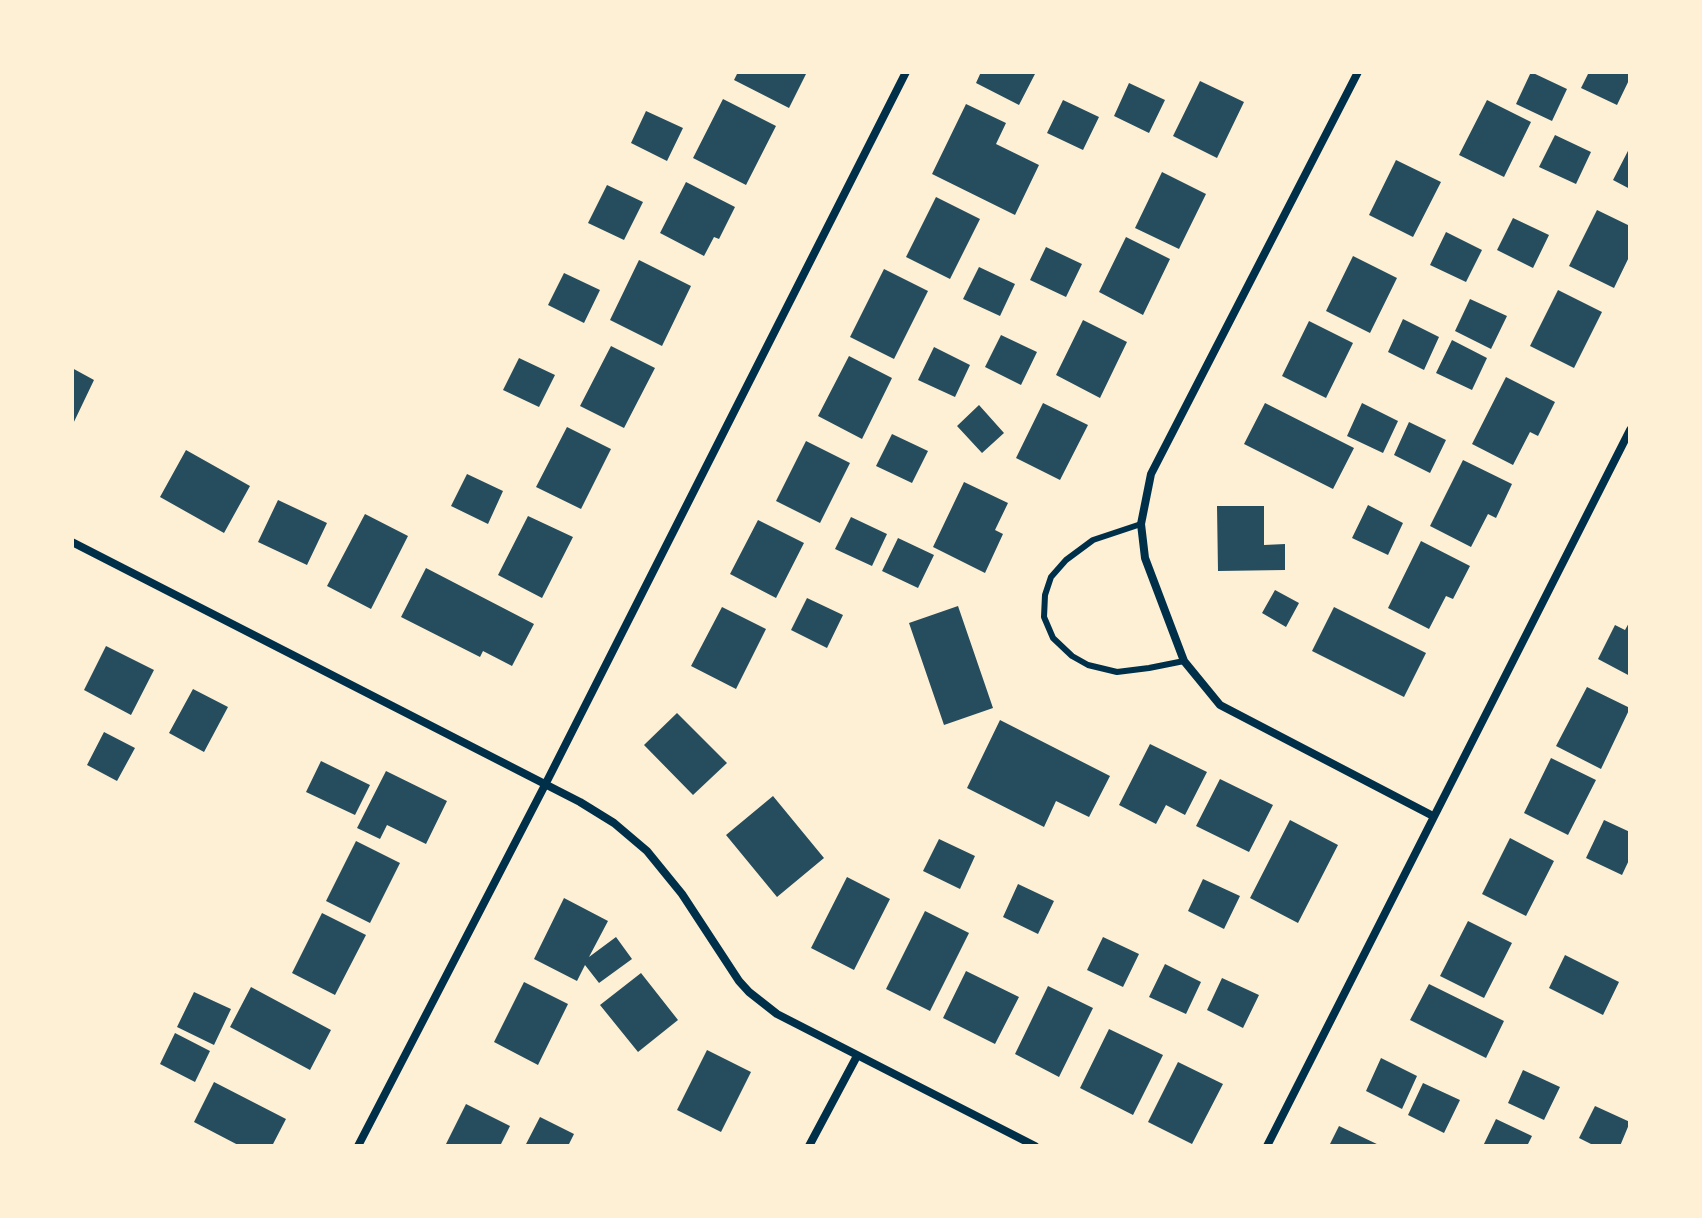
<!DOCTYPE html>
<style>
body{margin:0}
#map{position:relative;width:1702px;height:1218px;overflow:hidden;background:#fdf0d5;font-family:Figtree,sans-serif}
canvas{display:block}
.frame{position:absolute;inset:0;border:74px solid #fdf0d5;pointer-events:none}
</style>
<div id="map">
<canvas width="1702" height="1218"></canvas>
<div class="frame"></div>
</div>
<script>
const c = document.querySelector('canvas').getContext('2d');
c.lineJoin = 'round';
function fillPath(path, color) { c.fillStyle = color; c.fill(path, 'evenodd'); }
const toPath = rows => new Path2D(rows.map(r => 'M' + r).join(''));
function stroke(path, color, width, dash) { c.strokeStyle = color; c.lineWidth = width; c.lineCap = dash ? 'butt' : 'round'; c.setLineDash(dash || []); c.stroke(path); }
fillPath(toPath([
 [738,72,807,72,789,108,734,80],
 [981,72,1036,72,1019,105,976,83],
 [1531,72,1567,89,1552,121,1516,104],
 [1589,72,1630,72,1630,78,1617,105,1581,88],
 [1200,81,1244,102,1217,158,1173,136],
 [1129,83,1165,100,1149,133,1114,116],
 [723,99,776,126,746,185,693,158],
 [1063,100,1099,117,1083,150,1047,133],
 [1487,100,1531,122,1504,177,1459,155],
 [966,104,1006,123,996,144,1039,165,1015,215,932,174],
 [646,111,683,128,667,161,631,143],
 [1555,135,1591,152,1576,184,1539,167],
 [1630,147,1630,189,1613,180],
 [1396,160,1441,182,1413,237,1369,215],
 [1162,172,1206,194,1179,249,1135,228],
 [686,182,735,207,719,239,714,237,704,256,660,233],
 [607,185,643,202,624,240,588,223],
 [936,197,980,219,950,279,906,257],
 [1597,210,1630,226,1630,255,1614,288,1569,266],
 [1513,218,1549,235,1533,268,1497,250],
 [1446,232,1482,250,1466,282,1430,265],
 [1126,237,1170,259,1143,315,1099,292],
 [1046,247,1082,264,1066,297,1030,280],
 [1353,256,1397,278,1370,333,1326,311],
 [639,260,691,286,662,346,610,320],
 [979,267,1015,284,1000,316,963,299],
 [884,269,928,291,894,359,850,337],
 [564,273,600,290,584,323,548,305],
 [1558,290,1602,312,1574,368,1530,346],
 [1470,299,1507,316,1491,349,1455,331],
 [1403,319,1439,337,1424,370,1388,352],
 [1083,320,1127,342,1100,398,1056,375],
 [1309,321,1353,343,1326,398,1282,376],
 [1001,335,1037,352,1021,385,985,367],
 [1452,340,1487,358,1472,390,1436,373],
 [611,346,655,368,624,428,580,406],
 [934,347,970,365,955,397,918,380],
 [849,356,892,378,862,439,818,416],
 [519,358,555,375,539,407,503,390],
 [72,368,94,380,72,426],
 [1506,377,1555,402,1538,436,1530,432,1513,465,1472,444],
 [1043,403,1088,425,1060,480,1016,458],
 [1265,403,1354,448,1333,489,1244,444],
 [1362,403,1398,421,1383,453,1347,436],
 [979,405,1004,433,982,453,957,426],
 [1409,422,1446,440,1430,473,1394,455],
 [567,427,611,449,581,509,536,487],
 [892,434,928,451,912,483,876,466],
 [806,441,850,463,820,523,776,501],
 [186,450,250,486,224,533,160,497],
 [1463,460,1512,484,1496,518,1488,514,1471,547,1430,526],
 [467,474,503,491,488,524,451,506],
 [964,482,1008,503,995,530,1003,534,985,573,933,547],
 [278,500,327,523,307,565,258,542],
 [1368,505,1403,523,1388,555,1352,538],
 [1217,506,1264,506,1264,545,1285,544,1285,570,1218,571],
 [365,514,408,536,371,609,327,586],
 [528,516,573,537,542,598,498,575],
 [851,517,887,534,872,566,835,549],
 [758,520,804,543,776,598,730,574],
 [898,538,934,555,918,588,882,571],
 [1421,541,1470,566,1453,599,1446,596,1429,629,1388,608],
 [426,568,534,624,512,666,483,651,480,657,401,617],
 [1275,590,1299,603,1286,627,1262,613],
 [807,598,843,615,827,648,791,630],
 [958,606,993,708,944,725,909,623],
 [722,607,766,629,736,689,691,666],
 [1334,607,1426,653,1404,697,1312,651],
 [1630,621,1630,676,1598,659,1615,625,1625,630],
 [106,646,154,670,131,715,84,690],
 [1587,687,1630,708,1601,769,1556,746],
 [193,689,228,707,204,752,169,733],
 [677,713,727,763,693,795,644,745],
 [1000,720,1110,776,1089,817,1056,801,1044,827,967,788],
 [104,732,135,748,117,781,87,765],
 [1150,744,1207,772,1185,815,1166,805,1156,824,1119,805],
 [1551,758,1596,780,1568,835,1524,813],
 [321,761,370,785,355,815,306,792],
 [386,771,447,801,426,844,387,825,380,839,357,828],
 [1220,779,1273,805,1249,852,1196,826],
 [773,796,824,858,777,897,726,835],
 [1290,820,1338,845,1298,923,1250,898],
 [1604,820,1630,832,1630,858,1622,875,1586,858],
 [1510,838,1554,861,1526,916,1482,894],
 [939,839,975,856,960,889,923,871],
 [356,841,400,863,370,923,326,901],
 [847,877,890,899,854,970,811,948],
 [1203,879,1240,896,1224,929,1188,911],
 [1018,884,1054,901,1038,934,1003,917],
 [564,898,608,921,589,957,616,937,632,959,599,983,585,965,577,981,534,959],
 [925,911,969,933,930,1011,886,989],
 [322,913,366,935,335,995,292,973],
 [1468,921,1512,943,1484,998,1440,976],
 [1103,937,1139,954,1123,987,1087,970],
 [1565,955,1619,982,1603,1015,1549,988],
 [1165,964,1201,982,1186,1014,1149,997],
 [966,971,1019,997,995,1044,943,1018],
 [641,973,678,1020,638,1052,600,1005],
 [1222,978,1259,995,1243,1028,1207,1010],
 [524,982,568,1004,538,1065,494,1042],
 [1429,984,1504,1021,1486,1058,1410,1020],
 [1048,986,1093,1008,1059,1077,1015,1054],
 [251,987,331,1030,310,1070,230,1027],
 [194,992,231,1009,214,1045,177,1027],
 [1109,1029,1163,1055,1133,1115,1080,1088],
 [175,1033,210,1051,195,1082,160,1064],
 [707,1050,751,1072,721,1132,677,1110],
 [1381,1058,1417,1076,1402,1109,1366,1091],
 [1178,1062,1223,1084,1192,1144,1148,1122],
 [1523,1070,1560,1087,1544,1120,1508,1103],
 [214,1082,286,1119,272,1146,240,1146,194,1122],
 [1423,1083,1460,1100,1444,1133,1408,1115],
 [466,1104,510,1126,500,1146,445,1146],
 [1595,1106,1630,1122,1620,1146,1595,1146,1579,1138],
 [540,1117,574,1134,568,1146,525,1146],
 [1496,1119,1532,1136,1527,1146,1483,1146],
 [1339,1126,1381,1146,1329,1146]
]), '#264d5e');
stroke(toPath([
 [1141,524,1093,540,1066,560,1051,577,1045,595,1044,617,1053,638,1072,656,1088,665,1117,672,1149,668,1184,661]
]), '#003049', 6);
stroke(toPath([
 [1358,72,1151,474,1141,524,1145,558,1184,661,1220,705,1433,816],
 [72,542,580,802,614,823,647,851,682,894,739,981,749,992,777,1014,1035,1146],
 [358,1146,545,785,906,72],
 [809,1146,857,1056],
 [1267,1146,1630,430]
]), '#003049', 8);
</script>
